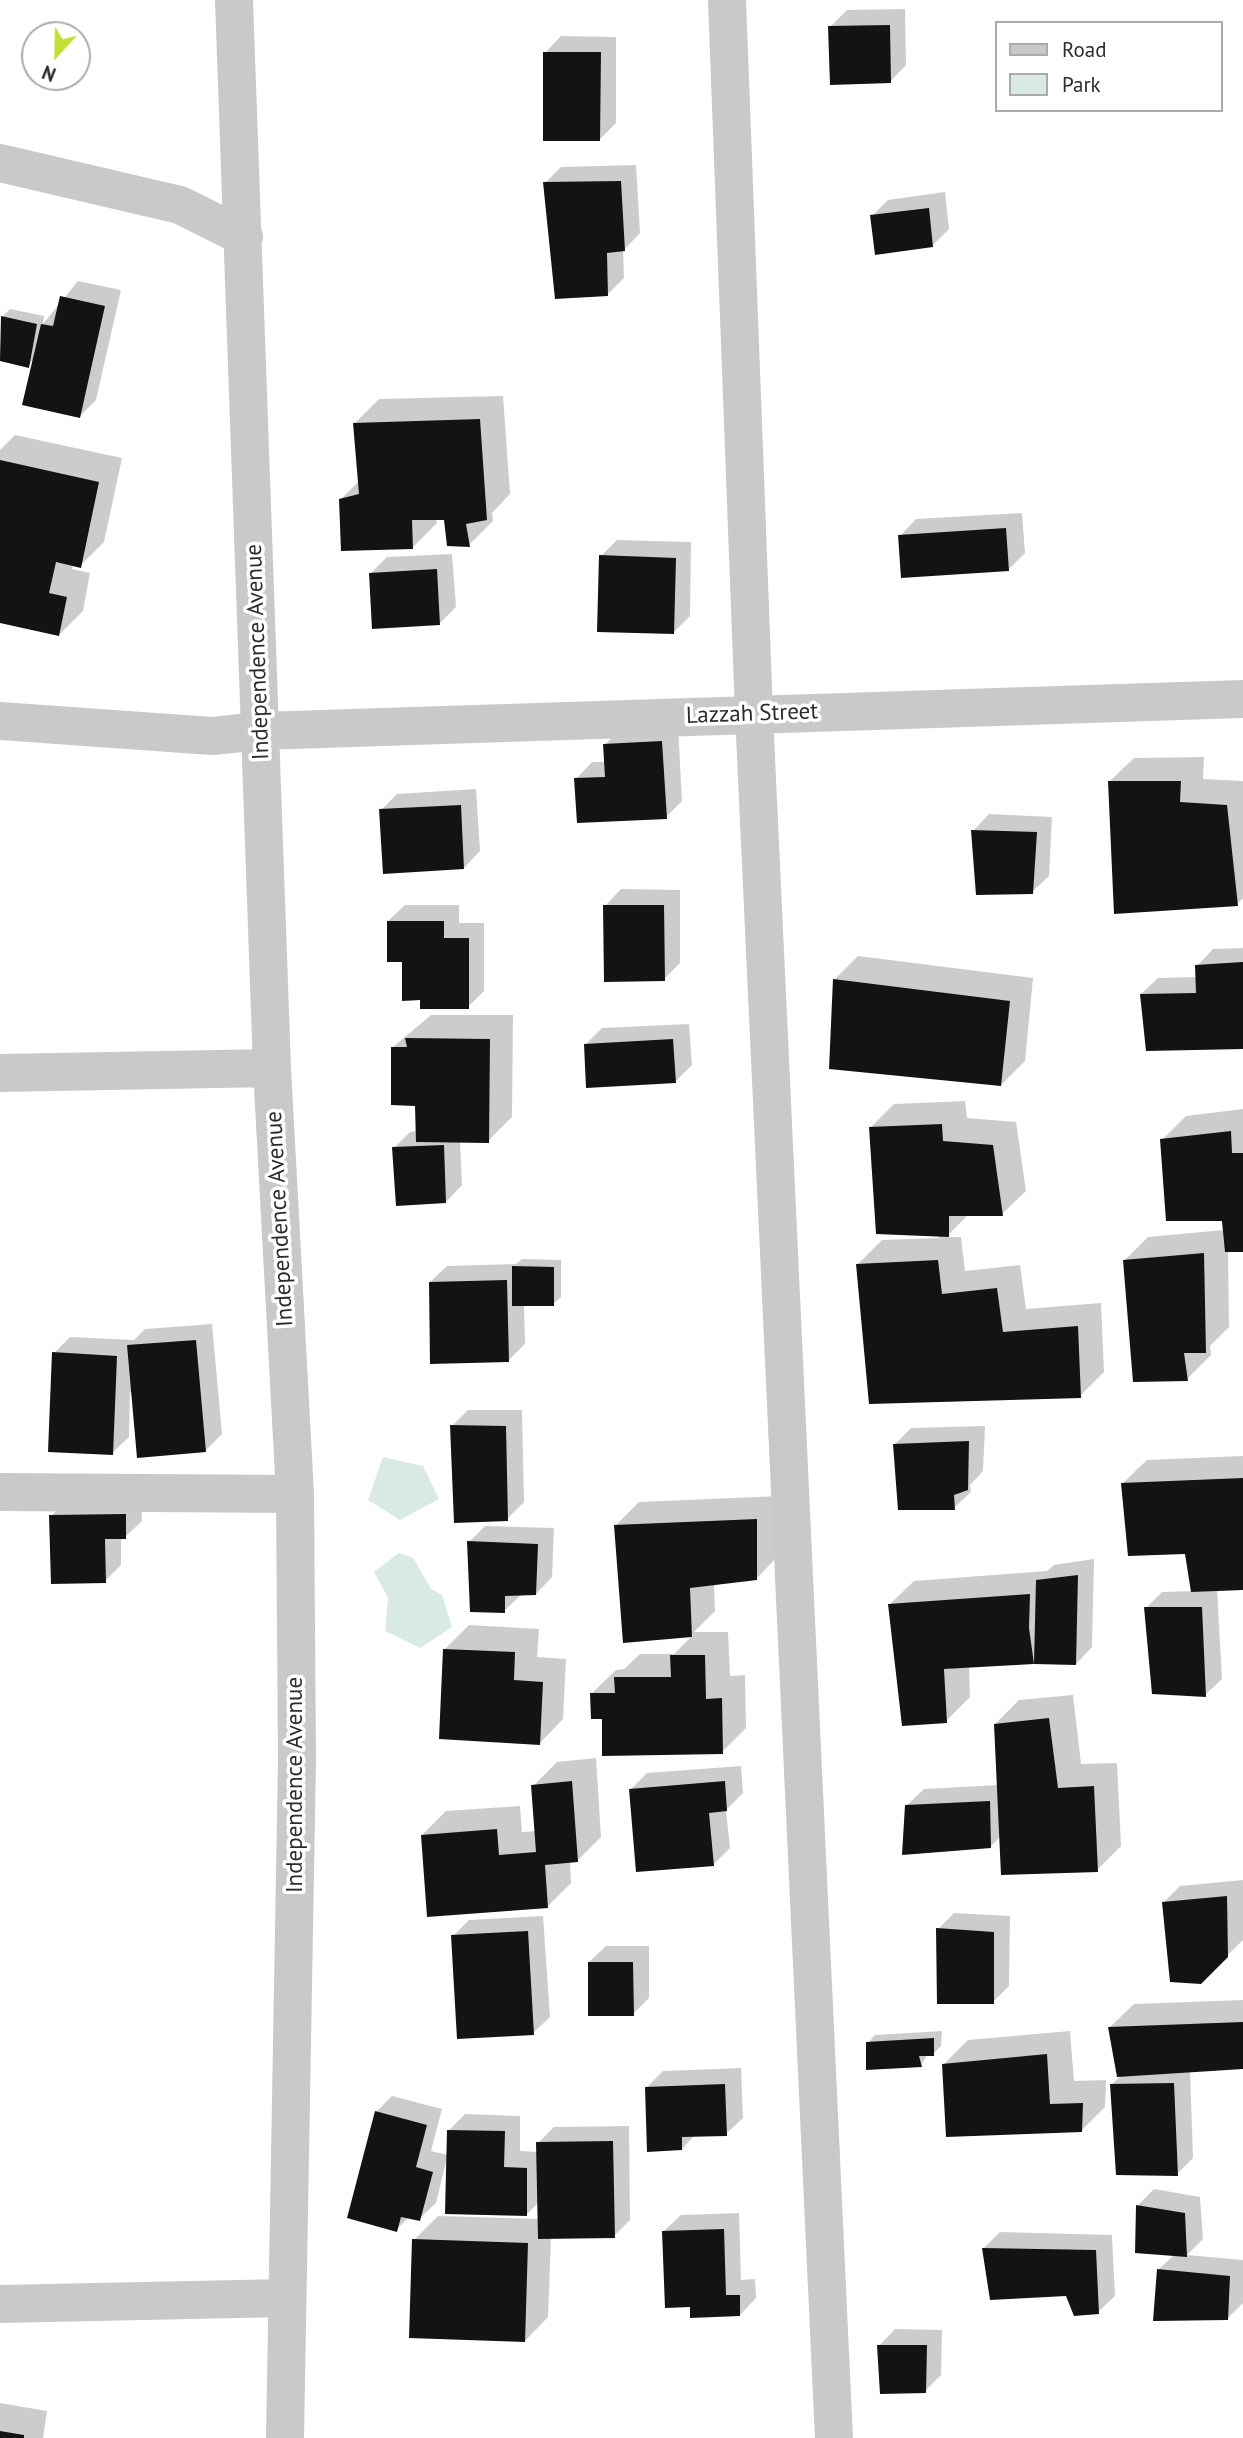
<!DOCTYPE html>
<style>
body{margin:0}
#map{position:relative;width:1243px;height:2438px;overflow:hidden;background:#fff;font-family:"PT Sans",sans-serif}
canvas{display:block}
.legend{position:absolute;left:995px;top:21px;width:228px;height:91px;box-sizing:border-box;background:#fff;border:2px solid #ababab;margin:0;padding:9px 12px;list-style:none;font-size:21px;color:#2c2c2c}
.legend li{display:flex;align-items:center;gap:14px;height:35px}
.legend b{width:35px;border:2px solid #ababab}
.north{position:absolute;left:21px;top:21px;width:70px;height:70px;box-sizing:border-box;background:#fff;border:2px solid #ababab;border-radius:50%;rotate:202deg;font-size:19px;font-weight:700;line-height:28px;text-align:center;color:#2c2c2c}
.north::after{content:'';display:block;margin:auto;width:24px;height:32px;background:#c4df31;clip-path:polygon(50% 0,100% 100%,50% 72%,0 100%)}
</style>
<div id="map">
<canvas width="1243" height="2438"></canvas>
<ul class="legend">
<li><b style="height:9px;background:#c9c9c9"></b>Road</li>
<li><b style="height:19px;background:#d9e9e4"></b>Park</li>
</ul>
<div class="north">N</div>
</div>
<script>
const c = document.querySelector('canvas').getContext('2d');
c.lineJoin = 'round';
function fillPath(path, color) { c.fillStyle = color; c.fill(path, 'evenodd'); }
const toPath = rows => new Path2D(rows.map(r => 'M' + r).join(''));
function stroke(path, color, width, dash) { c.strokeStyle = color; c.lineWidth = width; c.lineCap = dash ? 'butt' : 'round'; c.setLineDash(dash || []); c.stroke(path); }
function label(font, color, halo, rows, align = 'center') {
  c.font = font + ' "PT Sans",sans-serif'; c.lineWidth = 7; c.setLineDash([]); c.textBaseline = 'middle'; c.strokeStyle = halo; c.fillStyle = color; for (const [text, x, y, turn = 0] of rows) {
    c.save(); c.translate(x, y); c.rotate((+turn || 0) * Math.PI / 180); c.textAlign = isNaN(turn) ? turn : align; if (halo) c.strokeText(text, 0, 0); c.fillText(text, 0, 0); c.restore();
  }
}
fillPath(toPath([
 [383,1457,423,1466,439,1499,400,1520,368,1500],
 [399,1553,413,1558,431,1589,442,1595,452,1627,420,1648,385,1631,388,1598,374,1572]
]), '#d9e9e4');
fillPath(toPath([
 [905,9,906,65,890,82,830,27,847,10],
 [561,36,616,37,616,123,600,139,545,53],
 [636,165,640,233,623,251,624,278,608,294,545,183,561,167],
 [945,192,949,229,933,245,872,216,888,200],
 [78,281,121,290,96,400,80,416,34,359,28,366,0,360,2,317,10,309,44,316,43,324],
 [503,396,510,494,492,513,493,521,469,545,446,518,436,518,437,523,413,547,340,500,360,480,355,423,379,399],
 [15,435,122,458,104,542,80,566,73,565,72,569,90,573,83,611,59,635,0,622,0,450],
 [1022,513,1025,553,1008,570,900,536,916,519],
 [617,540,691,542,690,616,673,633,601,556],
 [452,554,456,607,440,623,370,574,387,557],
 [678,726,682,801,666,817,576,779,592,762,606,762,605,745,621,728],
 [1204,757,1203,779,1243,781,1243,898,1237,904,1110,781,1134,758],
 [476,789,480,851,464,868,381,810,397,794],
 [989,814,1052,817,1049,876,1032,892,973,831],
 [621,889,680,890,680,963,664,979,605,906],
 [405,905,459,905,459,923,484,923,484,991,468,1007,422,999,388,921],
 [1243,948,1243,1048,1141,994,1158,978,1197,977,1197,966,1213,949],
 [858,956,1033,978,1025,1061,1001,1085,834,980],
 [431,1015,513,1015,512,1117,488,1141,460,1141,462,1185,446,1202,394,1148,410,1132,417,1131,417,1104,393,1047],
 [689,1024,692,1065,675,1082,586,1044,602,1028],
 [965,1101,967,1118,1016,1122,1026,1191,1002,1214,969,1214,946,1237,961,1237,965,1271,1020,1265,1026,1309,1101,1303,1104,1372,1080,1396,858,1264,882,1240,939,1238,870,1128,894,1104],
 [1243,1109,1243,1250,1228,1251,1229,1327,1210,1346,1211,1355,1187,1379,1124,1261,1148,1237,1224,1230,1223,1219,1162,1140,1186,1116],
 [522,1259,561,1260,561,1297,553,1304,524,1304,525,1344,508,1361,430,1282,447,1266,516,1264],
 [212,1324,222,1434,206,1450,130,1392,129,1437,112,1453,54,1353,70,1337,134,1340,145,1329],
 [468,1410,522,1410,524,1502,507,1519,452,1426],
 [985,1426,983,1471,970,1485,971,1492,954,1508,894,1445,911,1428],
 [1243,1456,1243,1589,1217,1589,1222,1679,1205,1695,1146,1608,1162,1592,1193,1591,1187,1556,1123,1483,1147,1460],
 [780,1496,780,1554,757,1578,714,1583,715,1611,694,1632,728,1632,730,1676,745,1675,746,1728,722,1752,604,1717,592,1693,616,1670,624,1669,640,1654,674,1654,693,1635,625,1641,615,1526,639,1502],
 [141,1499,142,1521,125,1537,121,1537,121,1565,105,1581,51,1516,67,1500],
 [485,1526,554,1528,552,1577,536,1594,521,1595,504,1611,469,1542],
 [1094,1559,1092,1647,1076,1664,1034,1662,969,1666,970,1697,946,1721,890,1604,914,1581,1047,1571,1054,1565],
 [469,1625,539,1629,537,1657,566,1659,563,1719,540,1743,445,1649],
 [1073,1695,1081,1764,1117,1763,1121,1846,1097,1870,1001,1836,990,1847,907,1805,924,1789,999,1785,995,1724,1019,1700],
 [596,1758,601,1837,577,1861,570,1861,571,1883,547,1907,422,1835,446,1811,520,1806,522,1832,537,1831,533,1786,557,1762],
 [741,1766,743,1793,726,1810,730,1848,713,1865,631,1789,647,1773],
 [1243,1880,1243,1940,1200,1982,1164,1902,1180,1886],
 [954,1913,1010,1916,1009,1986,993,2002,938,1929],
 [543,1916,550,2017,533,2033,453,1936,469,1920],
 [606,1946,649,1946,649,1998,633,2014,589,1962],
 [1243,2000,1243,2067,1190,2070,1193,2158,1177,2174,1112,2084,1122,2075,1110,2027,1134,2004],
 [942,2031,941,2046,933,2054,928,2054,921,2065,868,2043,875,2035],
 [1070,2031,1074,2081,1106,2080,1105,2107,1081,2131,944,2064,968,2040],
 [741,2068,743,2118,726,2134,695,2135,682,2149,646,2088,663,2071],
 [392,2096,442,2109,431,2151,448,2155,448,2131,465,2114,520,2116,520,2151,538,2152,538,2143,554,2127,629,2126,630,2220,614,2236,551,2237,548,2317,525,2341,414,2240,438,2216,539,2219,539,2202,526,2215,446,2162,436,2203,419,2219,409,2217,396,2230,376,2112],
 [1154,2189,1200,2197,1203,2239,1187,2255,1243,2260,1243,2303,1227,2319,1158,2270,1175,2254,1138,2205],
 [739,2213,741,2280,755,2279,756,2298,740,2315,692,2306,664,2231,681,2215],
 [1000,2232,1112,2235,1115,2296,1098,2312,984,2248],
 [895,2329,942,2330,941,2375,925,2391,879,2346],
 [0,2403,47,2411,43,2438,0,2438]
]), '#0003');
fillPath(toPath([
 [890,25,891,83,830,85,828,26],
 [543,52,601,52,600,141,543,141],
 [621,181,625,251,607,253,608,296,555,299,543,182],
 [929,208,933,247,875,255,870,215],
 [60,296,105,306,80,418,22,405,41,324,53,326],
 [1,316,37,324,29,368,0,361],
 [480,419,487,520,466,524,470,547,447,546,444,520,412,520,413,549,341,551,339,499,359,494,353,423],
 [0,460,99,482,81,568,56,562,49,593,67,597,59,636,0,623],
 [1006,528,1009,571,901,578,898,535],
 [599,555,676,558,674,634,597,632],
 [437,569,440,625,372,629,369,573],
 [662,741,667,819,577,823,574,778,605,777,603,744],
 [1108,781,1181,781,1180,802,1227,805,1238,906,1114,914],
 [461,805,464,869,383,874,379,809],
 [971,830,1037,832,1033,894,976,895],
 [603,905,664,905,665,981,604,982],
 [387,921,444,921,444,938,469,938,469,1009,420,1009,420,1000,402,1001,402,962,387,962],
 [1243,962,1243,1049,1146,1051,1140,994,1196,993,1195,965],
 [833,979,1010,1001,1001,1086,829,1069],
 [405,1038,490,1039,489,1143,416,1142,415,1106,391,1105,391,1047,407,1047],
 [673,1039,676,1083,586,1088,584,1044],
 [942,1124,943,1141,993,1145,1003,1216,949,1216,949,1237,876,1234,869,1127],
 [1231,1131,1232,1153,1243,1153,1243,1252,1225,1252,1222,1221,1166,1221,1160,1139],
 [444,1145,446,1203,396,1206,392,1147],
 [1204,1253,1206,1353,1184,1353,1188,1381,1133,1382,1123,1260],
 [938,1260,942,1294,997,1288,1003,1332,1078,1326,1081,1398,869,1404,856,1264],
 [512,1266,554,1267,554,1306,512,1306],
 [507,1280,509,1362,430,1364,429,1282],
 [196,1340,206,1452,137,1458,127,1345],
 [52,1352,117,1356,113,1455,48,1452],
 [450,1425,506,1426,508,1521,454,1523],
 [969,1441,968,1490,954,1495,955,1510,898,1510,893,1444],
 [1243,1478,1243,1590,1191,1592,1185,1554,1128,1556,1121,1483],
 [126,1514,126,1539,105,1539,106,1583,51,1584,49,1515],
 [757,1519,757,1580,690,1588,692,1637,623,1643,614,1525],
 [467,1541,538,1544,536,1595,505,1596,505,1613,470,1612],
 [1078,1575,1076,1665,1034,1664,1036,1580],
 [1030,1594,1029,1628,1034,1664,944,1669,947,1723,902,1726,888,1604],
 [1144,1607,1202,1607,1206,1697,1152,1694],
 [443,1649,515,1652,514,1680,543,1682,540,1745,439,1739],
 [670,1655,705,1655,706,1699,722,1698,723,1754,602,1756,602,1719,591,1719,590,1693,615,1693,614,1677,671,1677],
 [1049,1718,1058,1788,1094,1786,1098,1872,1001,1875,994,1724],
 [572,1781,578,1862,545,1865,548,1908,427,1917,421,1835,497,1829,499,1855,536,1852,531,1785],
 [725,1781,727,1811,709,1813,714,1866,636,1872,629,1789],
 [990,1801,991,1848,902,1855,905,1805],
 [1227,1896,1228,1957,1201,1984,1170,1982,1162,1902],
 [936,1928,994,1932,994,2004,937,2004],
 [528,1931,534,2035,457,2039,451,1935],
 [588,1962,633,1962,634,2016,588,2016],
 [1243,2022,1243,2069,1117,2077,1108,2027],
 [934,2038,934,2056,919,2056,922,2067,866,2070,866,2042],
 [1047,2054,1050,2104,1083,2103,1082,2132,946,2137,942,2064],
 [1174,2083,1178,2176,1116,2175,1110,2084],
 [725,2084,727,2136,682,2137,682,2150,647,2152,645,2087],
 [375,2111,427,2125,416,2167,433,2172,420,2221,401,2217,397,2232,347,2218],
 [447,2130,505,2131,504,2167,527,2168,527,2216,445,2214],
 [613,2141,615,2238,538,2239,536,2142],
 [1136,2205,1185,2213,1187,2257,1135,2253],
 [724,2229,726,2295,740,2295,740,2316,690,2318,690,2307,665,2308,662,2231],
 [412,2239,528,2243,525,2342,409,2338],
 [982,2248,1096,2250,1099,2314,1074,2316,1066,2296,990,2300],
 [1157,2269,1230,2276,1228,2320,1153,2321],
 [877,2345,927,2345,926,2393,880,2394],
 [0,2431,24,2435,24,2438,0,2438]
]), '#131313');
stroke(toPath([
 [234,0,272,1068,295,1494,297,1760,285,2438],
 [727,0,754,714,834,2438],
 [0,163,180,205,244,237],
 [0,721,212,736,260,731,1243,699],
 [0,1073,272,1068],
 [0,1492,295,1494],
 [0,2304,286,2298]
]), '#c9c9c9', 38);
label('23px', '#2c2c2c', '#fff', [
 ["Independence Avenue",258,652,-92],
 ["Lazzah Street",752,714,-2],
 ["Independence Avenue",280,1219,-93],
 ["Independence Avenue",295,1785,-90]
]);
</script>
